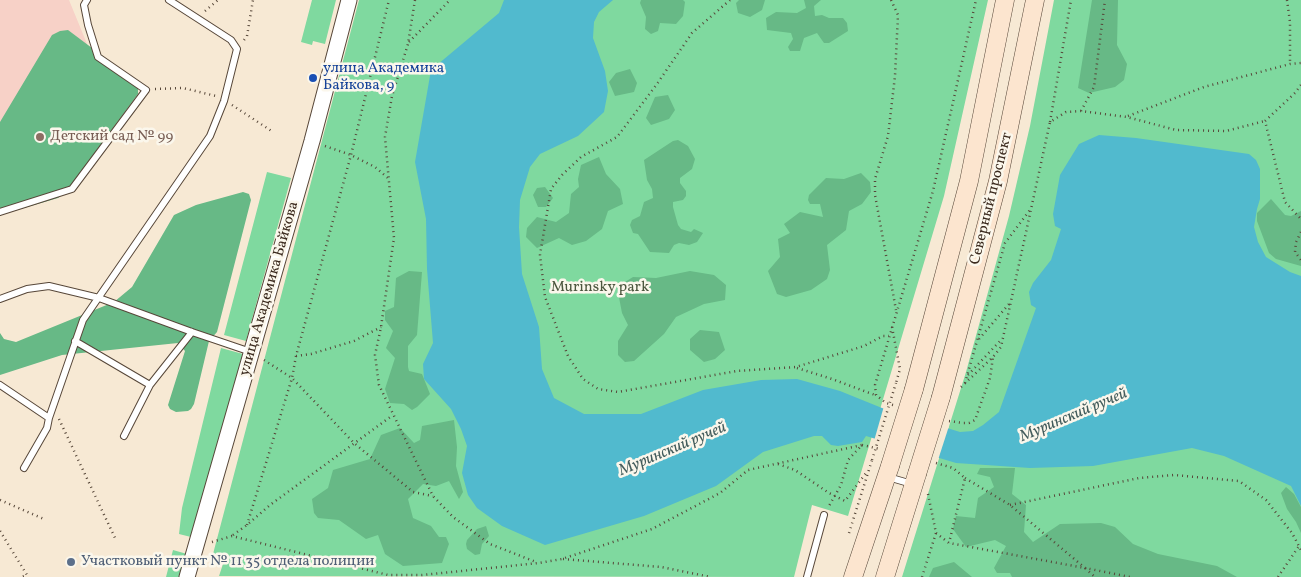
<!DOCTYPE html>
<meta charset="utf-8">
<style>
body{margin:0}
canvas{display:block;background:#f7e9d4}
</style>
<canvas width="1301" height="577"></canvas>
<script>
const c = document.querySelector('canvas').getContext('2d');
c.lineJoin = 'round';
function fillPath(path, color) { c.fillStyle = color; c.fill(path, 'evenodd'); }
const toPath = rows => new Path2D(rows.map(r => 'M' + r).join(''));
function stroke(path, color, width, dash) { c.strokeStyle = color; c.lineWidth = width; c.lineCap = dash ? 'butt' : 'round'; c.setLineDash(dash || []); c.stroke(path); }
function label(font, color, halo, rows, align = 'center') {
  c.font = font + ' Vollkorn,serif'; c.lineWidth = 5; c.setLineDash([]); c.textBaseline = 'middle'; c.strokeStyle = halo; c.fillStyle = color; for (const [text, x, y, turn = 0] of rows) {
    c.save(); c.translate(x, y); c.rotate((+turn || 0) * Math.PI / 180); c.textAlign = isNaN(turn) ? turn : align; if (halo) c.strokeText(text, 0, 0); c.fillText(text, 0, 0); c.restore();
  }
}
fillPath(toPath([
 [0,0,69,0,108,95,0,196]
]), '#f7d1c7');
fillPath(toPath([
 [312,0,336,0,325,44,313,41,312,45,301,42],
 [359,0,988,0,944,196,848,516,812,505,794,577,219,576,225,558,213,554],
 [1054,0,1301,0,1301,577,902,577,966,372,1009,216,1030,126],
 [267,172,291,178,246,341,224,335],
 [221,348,243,354,191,537,179,534,182,508],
 [173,550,187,554,180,577,166,577]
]), '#7fd99f');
fillPath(toPath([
 [641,0,683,0,685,2,683,16,676,24,660,23,658,31,651,34,645,29,646,17,640,3],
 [739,0,765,0,762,10,750,17,738,13,736,3],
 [804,0,821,0,814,6,815,16,822,15,829,18,843,18,847,23,848,31,829,43,824,43,817,33,804,38,800,51,790,51,788,47,793,39,791,33,767,30,766,18,776,12,797,13,806,8],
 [1092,0,1118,0,1117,45,1127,64,1124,80,1115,87,1089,93,1078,88],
 [68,30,132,78,138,87,138,94,65,193,58,198,0,215,0,122,52,35,60,31],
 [630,69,637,83,634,92,615,96,609,82,616,73],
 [668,95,675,110,669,119,651,125,646,118,655,97],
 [678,140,688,146,695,159,692,169,680,178,680,183,686,191,686,196,683,200,673,202,673,207,678,225,681,229,691,232,694,229,703,233,697,242,689,245,679,243,674,245,669,253,650,252,638,234,633,233,630,225,632,220,640,216,644,202,653,198,652,189,647,180,644,160,673,141],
 [599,157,606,174,620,189,623,204,608,211,602,229,586,241,572,245,559,238,537,248,526,237,527,228,537,217,556,222,569,213,571,194,579,187,578,179,581,165],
 [861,173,870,182,871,192,862,204,849,211,846,230,827,245,830,270,827,279,811,290,786,297,777,294,768,271,780,257,778,239,790,233,784,224,800,212,823,217,820,204,810,204,808,200,809,195,826,178,844,179],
 [545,187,553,198,546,207,538,207,533,195,537,188],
 [243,192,249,194,251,200,217,332,209,341,194,404,191,409,188,411,176,412,170,409,168,405,185,351,178,343,62,355,0,375,0,333,4,339,16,342,114,302,132,287,174,215,196,205],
 [1271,199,1285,215,1291,216,1301,211,1301,266,1276,259,1269,253,1257,221,1257,213],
 [409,271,422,272,417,335,408,346,408,367,409,371,422,374,430,394,417,407,412,410,404,404,390,403,385,389,395,358,386,348,393,331,385,320,385,311,394,307,396,278],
 [690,271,714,275,726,285,725,300,704,304,676,317,664,334,634,361,625,362,618,355,618,341,628,325,622,313,617,287,633,277,656,278],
 [700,330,719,332,725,350,715,359,704,362,690,350,690,339],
 [454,420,457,447,456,466,463,492,459,499,449,481,436,486,423,484,408,499,413,518,431,526,439,537,446,537,449,544,442,563,403,566,385,554,378,535,366,539,339,520,318,518,314,513,312,499,328,488,333,470,370,459,381,435,400,428,414,443,420,440,422,426],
 [980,468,1015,468,1012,494,1026,505,1024,532,1033,542,1060,524,1101,523,1115,527,1133,544,1158,554,1217,566,1237,577,1012,577,1010,573,997,573,994,568,1006,546,995,540,966,547,953,529,956,516,975,518,978,498,994,487,990,477,977,474],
 [1286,487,1294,494,1301,507,1301,533,1296,522,1287,509,1281,493],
 [486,526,489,536,482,544,480,554,475,555,467,549,466,544,467,540,477,529],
 [954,562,972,577,929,577,933,568]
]), '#67b986');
fillPath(toPath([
 [504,0,613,0,599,12,594,22,593,38,605,71,608,91,604,112,578,136,540,154,530,167,520,200,519,227,522,274,539,327,542,369,554,398,584,414,641,414,703,390,761,380,797,379,840,391,882,408,960,432,973,431,983,425,999,412,1036,308,1031,305,1029,292,1033,283,1051,260,1061,229,1055,226,1053,214,1060,175,1079,144,1099,135,1136,138,1249,154,1256,160,1260,169,1260,199,1257,209,1254,227,1258,242,1266,257,1290,272,1301,276,1301,506,1291,486,1224,456,1192,448,1093,466,1030,468,956,463,866,436,862,442,838,446,831,445,822,436,814,436,763,452,716,486,644,516,545,545,502,526,477,508,468,495,462,473,467,446,461,429,451,409,424,379,423,364,433,343,427,269,426,219,415,162,431,70,499,13]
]), '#51bace');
fillPath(toPath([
 [884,406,949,426,938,460,874,441]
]), '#f7e9d4');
const service = toPath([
 [0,212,72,189,146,90,98,57,88,25,84,5,87,0],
 [0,299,27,289,49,286,99,298,192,332,251,352],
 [75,341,150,385,192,332],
 [0,385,49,418,47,428,24,468],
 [49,418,83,320,210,136,224,101,237,49,231,40,169,0],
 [124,436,150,385],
 [888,477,912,484],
 [807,577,824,515]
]);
const tertiary = toPath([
 [187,577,312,141,349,0]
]);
const secondary = toPath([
 [914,389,969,181,1005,0],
 [941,397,998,181,1035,0],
 [853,577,890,466],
 [885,577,917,474]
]);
stroke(service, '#574739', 8);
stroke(tertiary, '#574739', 17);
stroke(secondary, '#574739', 19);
stroke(toPath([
 [415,0,408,44,392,96,385,137,394,238,381,327,375,355,379,385,433,496,453,517,490,544,536,562],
 [730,0,692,33,657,84,617,137,581,157,562,175,551,189,540,255,545,297,568,356,583,379,598,389,618,392,737,371,796,367,864,346,883,336,889,336],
 [891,0,898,15,895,76,888,136,875,179,875,195,896,310],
 [1287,0,1290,22,1290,64],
 [205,11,218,0],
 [244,40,247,36,253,0],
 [409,42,450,0],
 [1301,85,1295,93,1265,121,1285,202,1301,219],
 [155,89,183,88,216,96],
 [232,105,273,132],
 [1081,111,1094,87,1105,0],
 [1128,116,1204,87,1290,64,1301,63],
 [1050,122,1071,0],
 [325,146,351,155,375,167,388,178],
 [1301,232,1296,242,1295,252,1301,260],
 [892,327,900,369,896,383],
 [979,339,1009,304],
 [296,356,311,354,354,341,381,327],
 [264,360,292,378,354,443,413,492,433,496],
 [797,368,832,379,875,395],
 [968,375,1000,341],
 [965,383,1005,243,1030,210],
 [961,387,993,357,1001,347,1050,122,1066,112,1081,111,1127,117,1176,130,1226,131,1265,121],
 [893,405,886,403,876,395,875,385,933,191,976,0],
 [59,419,115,538],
 [949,421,963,423,969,423,975,420,990,378,993,357],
 [862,445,880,449],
 [936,463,953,468,965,478,949,543],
 [778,464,795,470,829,493,845,501,866,473],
 [965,478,1010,505,1085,568,1130,577],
 [0,500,44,519],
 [1010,505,1139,478,1174,475,1239,481,1266,500,1292,533,1301,550],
 [247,525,292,378,296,356,351,155,389,0],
 [0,531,27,575,21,577],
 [849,533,872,460],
 [936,533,949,543,1085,568,1095,577],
 [233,535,247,525,270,505,393,415],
 [212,542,232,536,388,575,422,575,539,563,562,559,652,529,720,493,748,470,862,445,848,460,841,485,829,506],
 [563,559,661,567,711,577],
 [922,577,936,533,928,494],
 [1278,577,1299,546]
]), '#574739', 2.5, [1, 4]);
stroke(service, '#fff', 6);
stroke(tertiary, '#fff', 15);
stroke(secondary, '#fce5cf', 18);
const secondaryBridge = toPath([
 [890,466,914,389],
 [917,474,941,397]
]);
stroke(secondaryBridge, '#574739', 19, []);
stroke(toPath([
 [872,460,896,383]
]), '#574739', 2.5, [1, 4]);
stroke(secondaryBridge, '#fce5cf', 18);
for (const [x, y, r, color] of [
 [313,78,5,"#1a4fb4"],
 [40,137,5,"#8d6e63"],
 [71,562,5,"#5c6f8a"]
]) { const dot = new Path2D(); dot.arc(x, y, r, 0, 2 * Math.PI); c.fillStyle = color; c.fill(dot); stroke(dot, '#fbf7ec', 2); }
label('15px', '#164399', '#fbf7ec', [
 ["улица Академика",323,69],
 ["Байкова, 9",323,86]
], 'left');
label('15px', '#785e54', '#fbf7ec', [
 ["Детский сад № 99",50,137]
], 'left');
label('15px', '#3b2a1e', '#fbf7ec', [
 ["Северный проспект",992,199,-76],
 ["улица Академика Байкова",270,289,-74]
]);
label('15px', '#4c563e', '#fbf7ec', [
 ["Murinsky park",600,288]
]);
label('15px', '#4e5e75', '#fbf7ec', [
 ["Участковый пункт № 11 35 отдела полиции",81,562]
], 'left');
label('italic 16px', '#435c5c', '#fbf7ec', [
 ["Муринский ручей",1074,416,-23],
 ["Муринский ручей",673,450,-23]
]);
</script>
